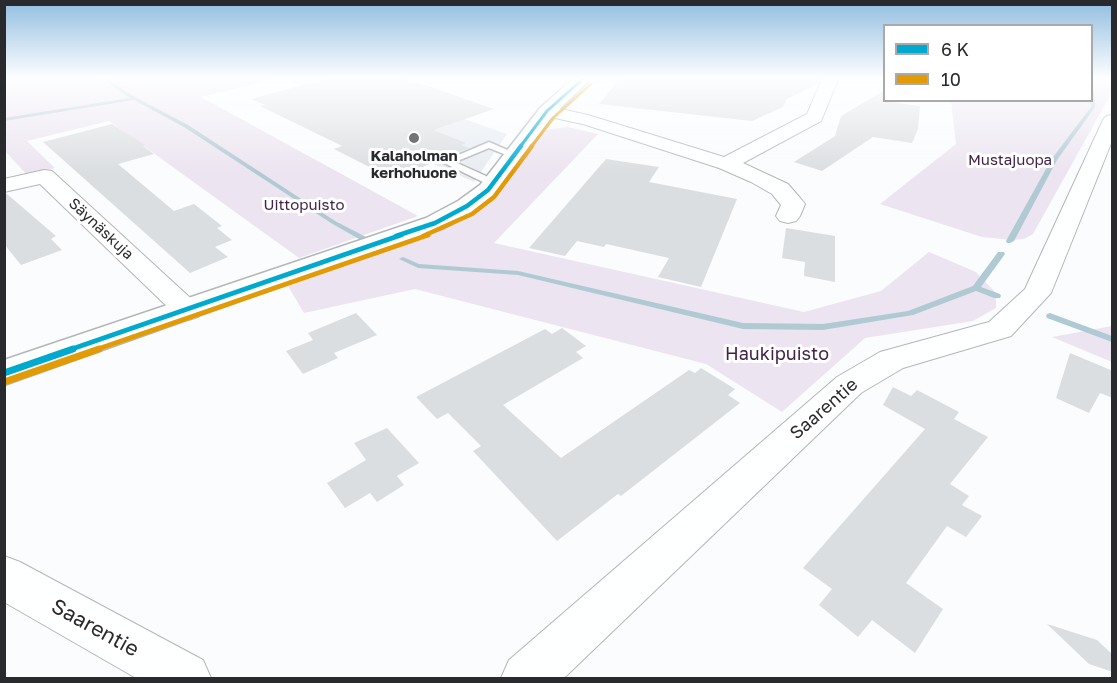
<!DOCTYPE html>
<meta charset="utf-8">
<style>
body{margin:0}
#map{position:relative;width:1117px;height:683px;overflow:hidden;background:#fafcfe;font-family:"Golos Text",sans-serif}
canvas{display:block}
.frame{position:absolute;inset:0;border:6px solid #292a2e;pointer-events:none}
.legend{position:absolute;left:883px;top:24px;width:210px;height:78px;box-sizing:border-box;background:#fff;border:2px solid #a9aaab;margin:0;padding:8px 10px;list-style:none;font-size:18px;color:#292a2e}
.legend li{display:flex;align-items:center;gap:12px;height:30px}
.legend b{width:30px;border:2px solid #a9aaab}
</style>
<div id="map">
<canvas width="1117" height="683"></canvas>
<div class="frame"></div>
<ul class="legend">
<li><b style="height:8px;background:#00a9ce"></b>6 K</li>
<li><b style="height:8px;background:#e29a05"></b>10</li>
</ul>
</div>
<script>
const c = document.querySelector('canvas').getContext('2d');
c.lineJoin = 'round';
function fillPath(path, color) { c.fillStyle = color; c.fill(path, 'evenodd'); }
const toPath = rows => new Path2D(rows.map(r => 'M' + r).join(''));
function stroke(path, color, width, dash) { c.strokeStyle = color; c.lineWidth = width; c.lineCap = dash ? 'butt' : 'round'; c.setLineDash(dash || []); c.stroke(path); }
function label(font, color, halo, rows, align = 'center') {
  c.font = font + ' "Golos Text",sans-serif'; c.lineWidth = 6; c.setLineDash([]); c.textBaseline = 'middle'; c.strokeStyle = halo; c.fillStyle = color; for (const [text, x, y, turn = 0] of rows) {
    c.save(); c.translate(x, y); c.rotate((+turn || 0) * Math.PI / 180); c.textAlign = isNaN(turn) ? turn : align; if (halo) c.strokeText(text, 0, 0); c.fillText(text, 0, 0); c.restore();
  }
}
fillPath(toPath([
 [439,110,507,134,474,182,366,134]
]), '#e8ecf2');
fillPath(toPath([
 [5,77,282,77,201,97,418,216,299,258,109,121,27,141,55,168,27,175,5,151],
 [1092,77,1112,77,1112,92,1033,234,1024,239,1011,240,982,237,880,204,956,144,951,101,1092,100],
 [568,127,598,134,494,243,804,312,881,291,929,252,976,272,996,293,996,308,973,321,865,338,782,412,706,364,415,289,304,313,288,286,395,246,455,220,493,194,526,155,536,136,545,130],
 [1112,326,1112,362,1052,337,1107,327]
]), '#ece4f0');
fillPath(toPath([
 [99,77,104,77,133,96,188,125,335,221,366,237,365,239,359,239,331,223,184,127,134,100,4,121,4,118,130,98,99,77],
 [1092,88,1094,89,1095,107,1057,160,1014,241,1010,243,1007,243,1006,241,1051,160,1091,107,1092,88],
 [998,252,1004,252,1005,254,981,287,1000,294,1001,296,1000,298,994,298,976,291,913,315,823,330,743,329,518,275,418,268,399,259,403,257,419,264,518,271,743,323,823,324,908,311,973,286,998,252],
 [1050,313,1112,336,1112,342,1047,318,1046,316,1047,314,1050,313]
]), '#b0cad4');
fillPath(toPath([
 [332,77,402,77,494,109,433,130,466,143,461,145,469,148,393,179,334,149,342,146,260,106,265,105,251,99],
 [621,77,820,77,817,84,787,99,783,107,752,121,599,104],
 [885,90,885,101,920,106,918,129,912,143,873,137,822,171,794,162,835,136,841,116],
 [112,124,145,145,143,146,154,154,118,164,174,211,194,204,222,226,217,228,232,240,215,247,228,257,190,273,43,142],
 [606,159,659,167,649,182,737,199,701,287,658,277,669,258,606,244,604,247,577,241,565,256,529,248],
 [4,194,7,194,56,236,51,239,62,250,21,265,4,244],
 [786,228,835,236,835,282,804,276,805,262,782,258],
 [356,313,377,335,334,353,338,358,303,374,286,351,313,340,308,333],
 [562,328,586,346,576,352,583,358,503,405,561,458,689,370,695,373,701,368,735,389,728,395,740,403,621,496,618,494,557,541,473,451,481,446,448,413,437,419,416,397,545,329,552,334],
 [1070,353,1113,371,1113,398,1100,393,1089,413,1056,398],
 [893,387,911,396,917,390,959,412,954,419,988,437,950,484,969,496,962,505,982,516,966,537,947,526,906,583,943,609,915,653,872,620,858,637,819,605,832,589,803,568,925,429,883,405],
 [387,428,419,463,397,476,404,485,377,502,370,493,345,508,327,483,366,460,354,443],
 [1047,624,1097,640,1113,655,1113,672,1089,664]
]), '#dbdee0');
const service = toPath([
 [489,142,519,155,514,158,489,148,455,162,497,181,497,185,489,185,442,162,489,142]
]);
const minor = toPath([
 [823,77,839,77,821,121,743,163,788,184,801,199,805,204,800,216,796,221,788,223,780,221,776,216,781,205,772,194,751,182,719,168,583,124,541,115,538,111,541,107,547,106,588,115,724,157,807,114,823,77],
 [1112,115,1112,141,1051,293,1011,336,903,368,861,393,564,678,501,678,509,660,837,377,880,352,989,322,1025,289,1103,120,1106,116,1112,115],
 [44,170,52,171,198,305,203,311,198,317,188,320,178,317,40,184,4,192,4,179,44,170],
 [4,556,20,562,203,660,211,678,136,678,4,602,4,556]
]);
const tertiary = toPath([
 [575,77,593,77,553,115,496,195,476,211,444,228,4,385,4,360,426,218,458,201,480,185,541,107,575,77]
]);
stroke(service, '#b4b6b8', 3);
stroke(minor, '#b4b6b8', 2);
stroke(tertiary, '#b4b6b8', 3);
fillPath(service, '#feffff');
fillPath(minor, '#feffff');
fillPath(tertiary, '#feffff');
stroke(toPath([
 [520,147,547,111,585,77]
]), '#00a9ce', 3);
stroke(toPath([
 [396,236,435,223,467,206,488,190,521,146]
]), '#00a9ce', 4.5);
stroke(toPath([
 [69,350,401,235]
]), '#00a9ce', 5);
stroke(toPath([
 [4,373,73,349]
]), '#00a9ce', 7);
stroke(toPath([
 [531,147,554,117,591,84]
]), '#e29a05', 3);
stroke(toPath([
 [423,236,472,214,494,197,532,146]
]), '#e29a05', 4.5);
stroke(toPath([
 [95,350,428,235]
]), '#e29a05', 5);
stroke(toPath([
 [7,381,99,349]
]), '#e29a05', 7);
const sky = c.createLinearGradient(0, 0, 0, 173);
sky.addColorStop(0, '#91bde0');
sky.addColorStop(0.45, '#fdfeff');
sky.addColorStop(1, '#fdfeff00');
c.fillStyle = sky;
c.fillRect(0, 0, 1117, 173);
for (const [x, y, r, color] of [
 [414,138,6,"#727477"]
]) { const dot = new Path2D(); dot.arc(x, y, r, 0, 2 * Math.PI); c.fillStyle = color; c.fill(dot); stroke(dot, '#fff', 2); }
label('bold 15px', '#292a2e', '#fff', [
 ["Kalaholman",414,156],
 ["kerhohuone",414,173]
]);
label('15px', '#412348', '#fff', [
 ["Mustajuopa",1010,160],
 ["Uittopuisto",304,205]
]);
label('15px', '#292a2e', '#fff', [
 ["Säynäskuja",101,229,43]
]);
label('18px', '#412348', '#fff', [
 ["Haukipuisto",777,354]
]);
label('18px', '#292a2e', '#fff', [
 ["Saarentie",824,409,-41]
]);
label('21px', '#292a2e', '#fff', [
 ["Saarentie",95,628,29]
]);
</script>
